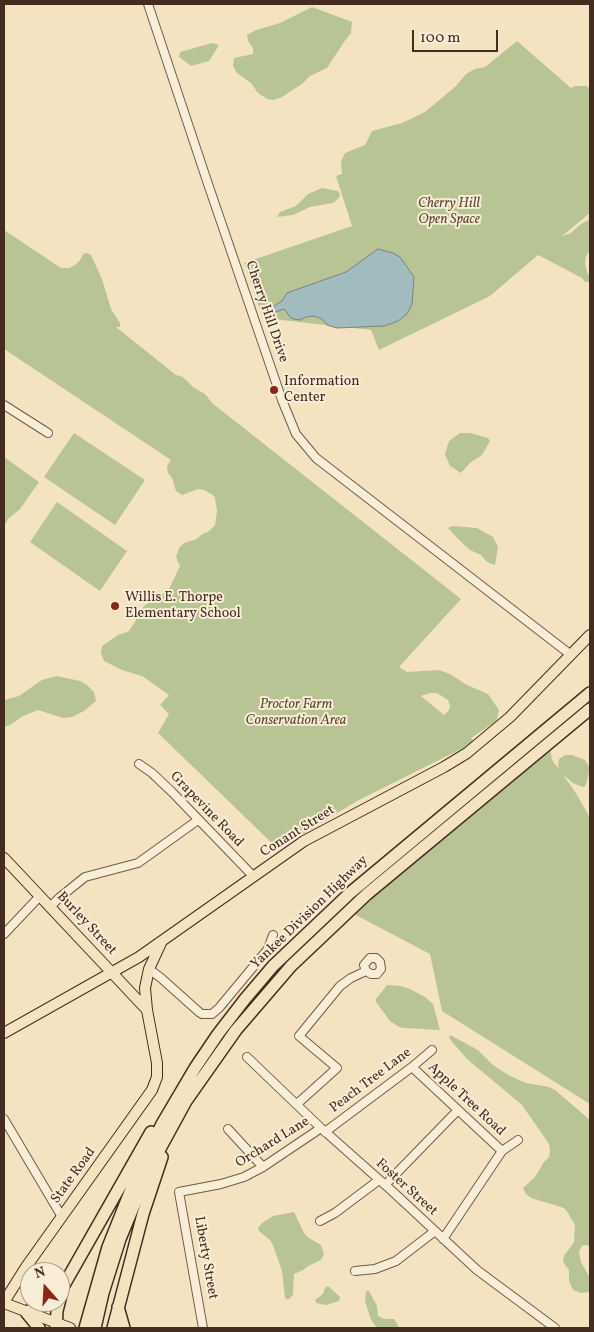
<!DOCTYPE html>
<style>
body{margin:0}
#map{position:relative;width:594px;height:1332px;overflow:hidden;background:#f4e3c0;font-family:Vollkorn,serif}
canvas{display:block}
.frame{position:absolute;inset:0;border:5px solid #452c20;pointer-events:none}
.north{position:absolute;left:20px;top:1262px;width:50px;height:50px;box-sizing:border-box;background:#f8edd6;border:1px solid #b0a08d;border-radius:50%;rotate:341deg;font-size:14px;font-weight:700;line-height:20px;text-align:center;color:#452c20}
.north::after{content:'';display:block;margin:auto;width:18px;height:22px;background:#8f2418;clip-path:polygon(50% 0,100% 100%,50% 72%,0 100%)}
.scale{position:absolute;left:412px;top:30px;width:86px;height:22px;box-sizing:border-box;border:2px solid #452c20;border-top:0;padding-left:6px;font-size:15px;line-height:18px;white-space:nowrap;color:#452c20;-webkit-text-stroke:4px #f8edd6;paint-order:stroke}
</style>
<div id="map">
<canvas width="594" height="1332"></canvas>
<div class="frame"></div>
<div class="north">N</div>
<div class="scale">100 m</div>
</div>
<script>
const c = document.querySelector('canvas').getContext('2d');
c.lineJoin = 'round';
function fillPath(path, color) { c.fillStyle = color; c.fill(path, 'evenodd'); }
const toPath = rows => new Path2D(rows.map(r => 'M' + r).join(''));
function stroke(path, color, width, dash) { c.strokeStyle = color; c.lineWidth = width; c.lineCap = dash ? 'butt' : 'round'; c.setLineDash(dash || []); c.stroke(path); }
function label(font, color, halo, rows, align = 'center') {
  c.font = font + ' Vollkorn,serif'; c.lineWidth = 4; c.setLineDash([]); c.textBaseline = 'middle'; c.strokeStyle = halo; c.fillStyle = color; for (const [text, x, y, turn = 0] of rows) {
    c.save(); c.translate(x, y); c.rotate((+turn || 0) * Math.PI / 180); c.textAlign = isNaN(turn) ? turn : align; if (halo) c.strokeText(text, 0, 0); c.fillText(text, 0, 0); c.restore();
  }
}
fillPath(toPath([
 [312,7,352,22,351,33,344,42,327,68,310,76,302,84,282,97,274,100,267,99,258,93,251,83,237,73,233,66,234,58,253,54,253,48,248,41,247,35,256,30,280,23],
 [517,41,571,88,575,86,586,86,590,89,590,213,562,236,571,233,581,224,590,219,590,250,586,256,585,264,587,272,590,276,590,282,585,282,582,278,538,255,490,296,379,350,371,330,263,318,244,263,352,226,336,176,342,174,341,161,345,153,365,145,372,131,402,123,425,112,456,86,466,74,475,69,485,67],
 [212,43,219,45,209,61,191,66,179,57,180,52],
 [322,188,338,191,340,194,339,198,333,203,310,207,293,215,277,217,280,212,296,206,308,194],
 [4,230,61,268,69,268,75,265,80,260,83,254,87,253,91,255,102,279,111,309,120,323,120,327,116,327,176,375,183,377,193,387,205,394,212,403,461,599,399,667,407,672,439,670,450,674,467,685,488,694,499,710,497,719,495,722,471,738,475,742,357,801,278,849,158,733,169,714,160,705,169,695,142,676,122,670,104,661,101,653,102,646,118,635,128,632,135,622,138,614,144,606,169,589,180,566,176,557,179,548,184,543,197,539,202,534,208,532,215,525,217,511,215,498,213,495,204,490,198,489,182,495,176,491,172,478,168,473,167,466,171,460,4,349],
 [430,693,437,693,448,700,450,706,449,710,444,715,421,696],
 [74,433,145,480,115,525,44,477],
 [460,433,470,433,488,438,490,441,482,455,470,463,461,473,450,466,445,454,449,441],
 [4,457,39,482,20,509,8,519,4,527],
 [57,502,127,551,100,591,30,542],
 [452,526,477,528,493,537,498,547,495,565,487,562,481,555,470,550,459,540,448,528],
 [57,676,80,681,87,685,94,692,96,701,84,711,72,717,63,718,38,710,23,716,10,725,4,727,4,700,19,696,42,680],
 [550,746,552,760,559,769,558,765,559,759,565,755,572,755,585,760,590,768,587,781,585,786,583,787,573,783,563,775,576,793,590,818,590,1104,442,1011,430,954,352,913,407,870],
 [387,985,400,986,410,989,425,997,433,1004,440,1030,405,1028,399,1027,390,1021,376,1002,376,999],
 [450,1035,478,1050,493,1065,510,1076,526,1083,549,1087,555,1090,590,1120,590,1246,585,1245,582,1246,579,1252,581,1262,590,1278,590,1292,581,1293,573,1290,569,1281,569,1270,563,1262,564,1256,574,1242,575,1225,568,1213,564,1208,531,1198,526,1194,523,1188,535,1177,544,1162,549,1157,550,1150,549,1144,522,1105,467,1059,453,1043,449,1038],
 [294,1212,304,1233,309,1238,321,1245,324,1254,321,1260,308,1266,303,1270,294,1274,293,1295,288,1300,285,1298,282,1271,273,1245,270,1240,259,1231,258,1228,262,1223,273,1216],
 [328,1286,340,1297,339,1301,326,1305,316,1303,315,1300,323,1294,325,1288],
 [366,1291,369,1291,377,1306,378,1316,384,1319,394,1319,398,1325,397,1328,377,1328,371,1320,365,1301]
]), '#b9c494');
const water = toPath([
 [378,249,393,253,400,257,414,277,412,304,407,314,398,321,384,326,337,328,327,325,322,319,315,316,306,317,300,320,294,319,291,318,284,309,270,314,266,311,282,301,287,293,346,272,378,249]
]);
fillPath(water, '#a2bbbe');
stroke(water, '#7d827f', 1);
const minor = toPath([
 [148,4,207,181,282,400,296,434,316,458,571,655],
 [4,405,48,433],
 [139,764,152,773,172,792,253,876],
 [51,906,59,898,85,877,138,863,198,820],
 [4,934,40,896],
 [149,969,161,978,199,1012,202,1014,212,1014,219,1008,268,949,273,935],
 [247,1057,321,1128,392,1191,477,1270,555,1328],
 [412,1067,502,1151],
 [297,1104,337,1068,299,1036,340,986,351,978,366,971,371,974,377,974,381,969,380,962,376,958,370,958,364,965,366,971],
 [4,1119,62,1217],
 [228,1129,263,1167],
 [325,1132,412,1067,432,1050],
 [385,1185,458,1110],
 [320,1221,335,1213,379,1180],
 [443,1239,502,1151,518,1140],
 [355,1271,375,1269,396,1261,435,1231],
 [203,1328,179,1192,221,1184,244,1177,263,1167,321,1128]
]);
const major = toPath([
 [4,858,147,1010],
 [4,1033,139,957,304,841,444,767,467,753,510,717,590,635],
 [4,1302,26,1267,152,1090,157,1077,157,1063,147,1010,145,988,149,969,161,943],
 [4,1303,70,1328]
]);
const highway = toPath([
 [60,1292,151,1132],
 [118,1307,124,1328],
 [39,1328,26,1312,51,1302],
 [56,1328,57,1311,63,1287],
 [85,1328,108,1247,136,1177,162,1124,195,1068,218,1034,245,999,273,966,350,893,590,693],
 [95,1328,103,1293,120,1239,150,1167,186,1101,236,1030,291,966,367,894,590,709],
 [113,1328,143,1214,162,1157]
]);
stroke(minor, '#715a48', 10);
stroke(major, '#452c20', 12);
stroke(highway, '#452c20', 14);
stroke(minor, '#f8edd6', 8);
stroke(major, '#f4e3c0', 10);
stroke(highway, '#f4e3c0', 11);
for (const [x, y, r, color] of [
 [274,390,5,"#8f2418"],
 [115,606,5,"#8f2418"]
]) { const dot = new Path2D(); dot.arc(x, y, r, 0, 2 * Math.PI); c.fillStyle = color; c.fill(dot); stroke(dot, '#f8edd6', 2); }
label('italic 14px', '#5c4a37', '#f8edd6', [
 ["Cherry Hill",449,204],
 ["Open Space",449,220],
 ["Proctor Farm",296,705],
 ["Conservation Area",296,721]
]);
label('14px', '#452c20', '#f8edd6', [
 ["Cherry Hill Drive",266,312,71],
 ["Grapevine Road",206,810,46],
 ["Conant Street",298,832,-32],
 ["Yankee Division Highway",310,913,-44],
 ["Burley Street",86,924,47],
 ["Peach Tree Lane",371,1081,-37],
 ["Apple Tree Road",466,1100,43],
 ["Orchard Lane",273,1143,-32],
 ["State Road",74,1176,-54],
 ["Foster Street",406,1188,42],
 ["Liberty Street",205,1258,80]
]);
label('14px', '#452c20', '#f8edd6', [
 ["Information",284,382],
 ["Center",284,398],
 ["Willis E. Thorpe",125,598],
 ["Elementary School",125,614]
], 'left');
</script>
